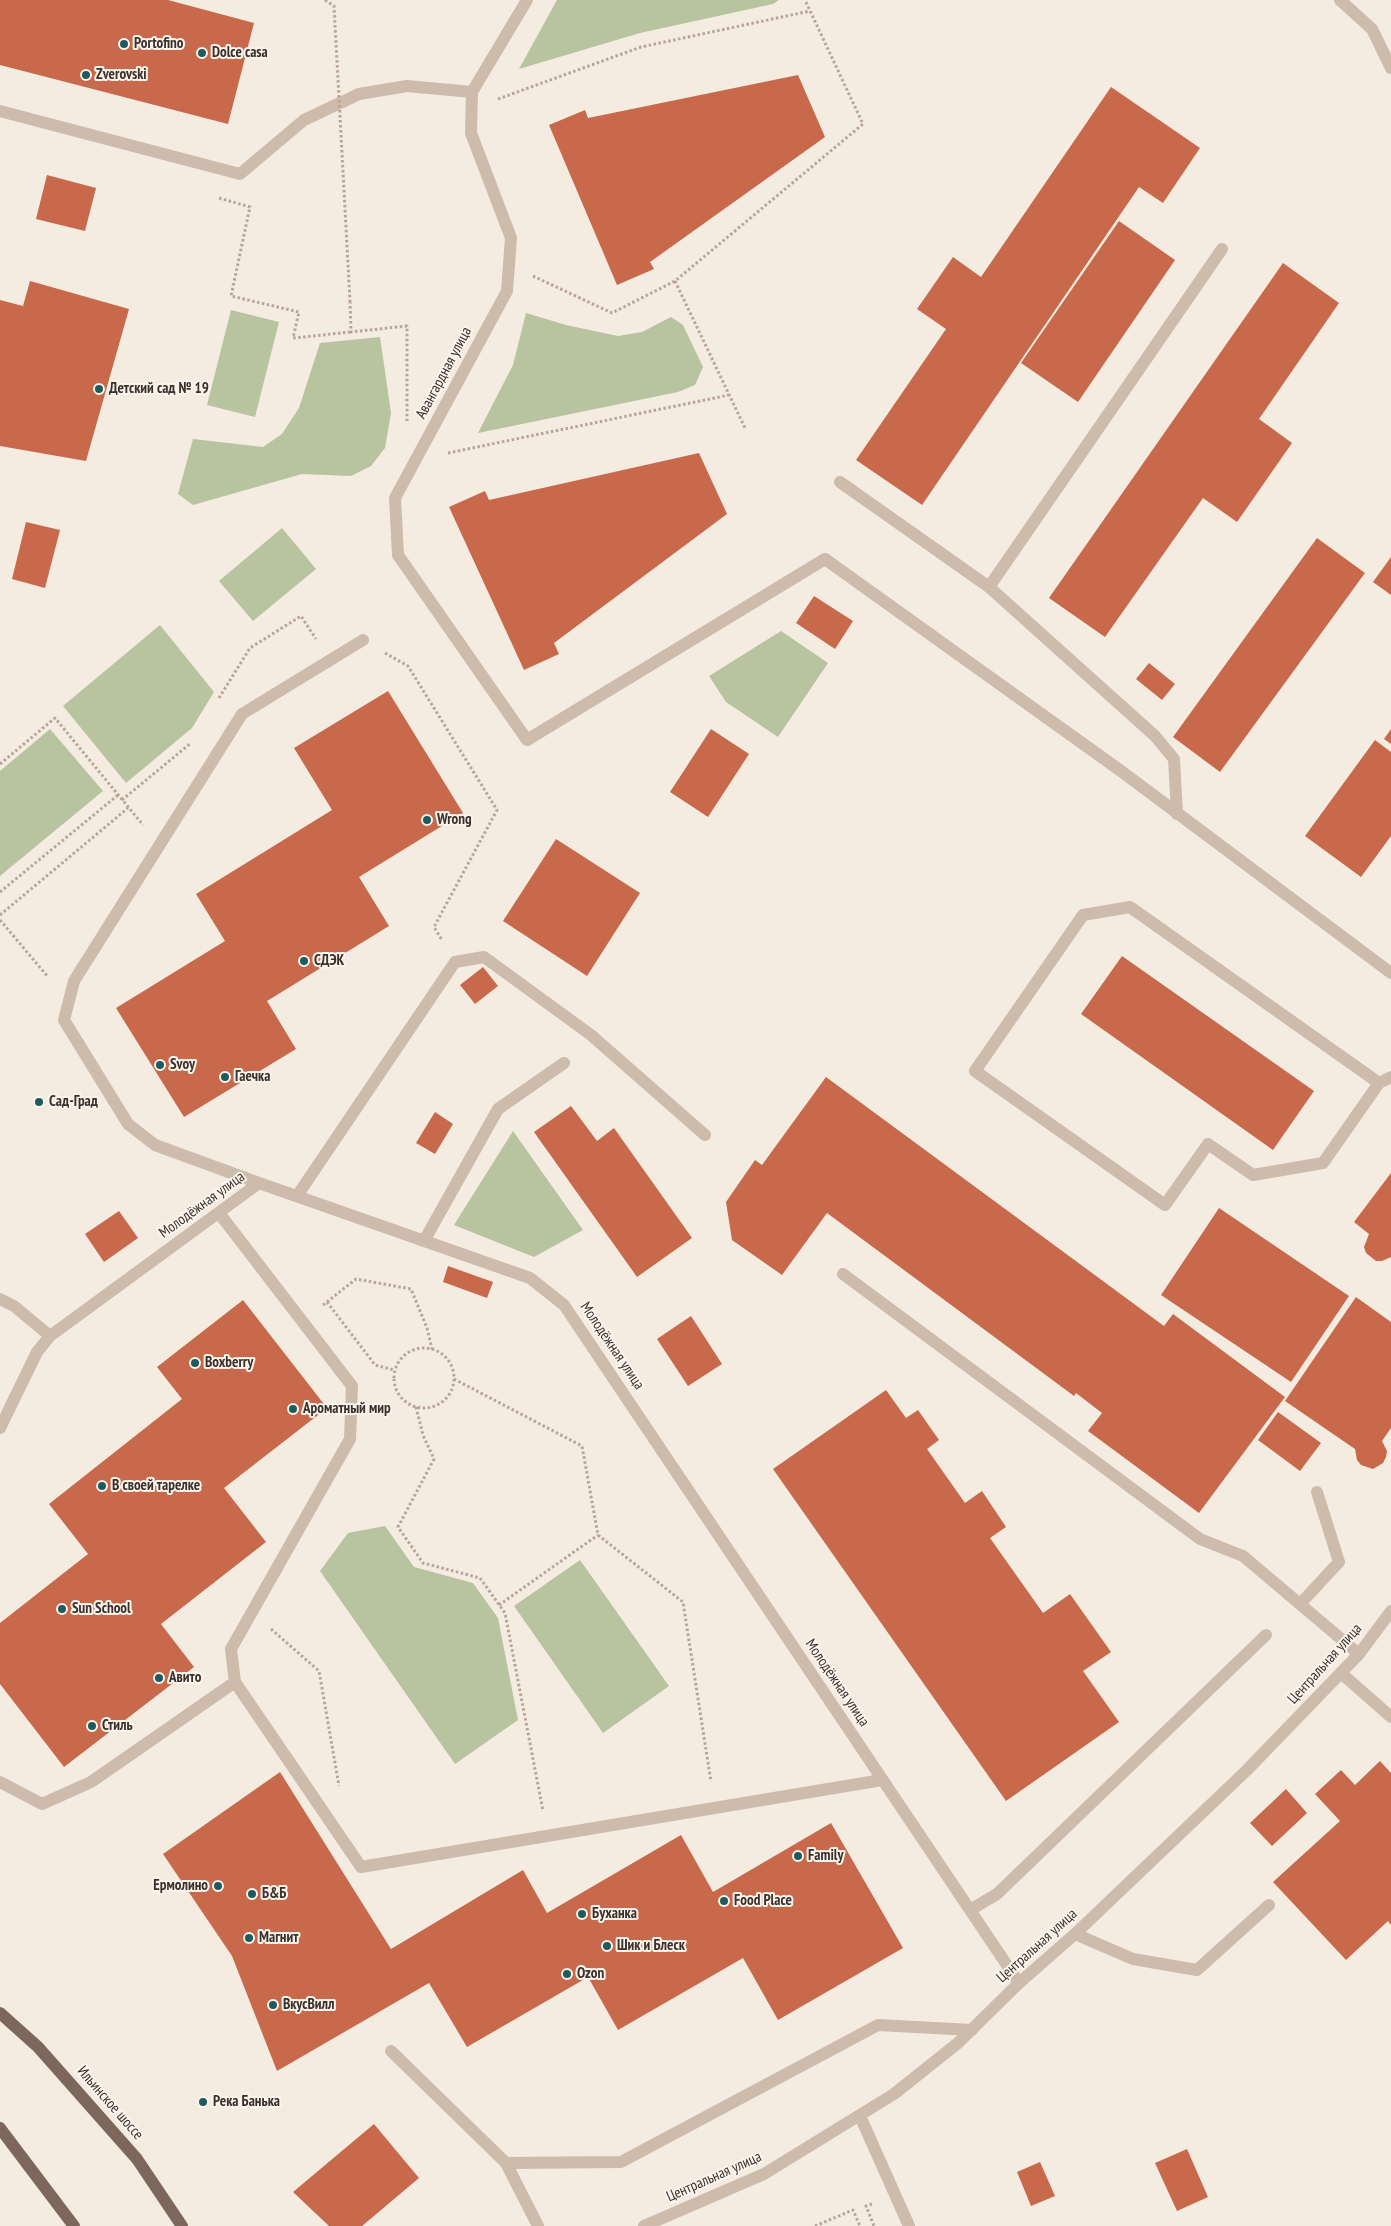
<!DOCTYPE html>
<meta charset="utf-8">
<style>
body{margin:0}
canvas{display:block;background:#f4ebe1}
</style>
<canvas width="1391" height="2226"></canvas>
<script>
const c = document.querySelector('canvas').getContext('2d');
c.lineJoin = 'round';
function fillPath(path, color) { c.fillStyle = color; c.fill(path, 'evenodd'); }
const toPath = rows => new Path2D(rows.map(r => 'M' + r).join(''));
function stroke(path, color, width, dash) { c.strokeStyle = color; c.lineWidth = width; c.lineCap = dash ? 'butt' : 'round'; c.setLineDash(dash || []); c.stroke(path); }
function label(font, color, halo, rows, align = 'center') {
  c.font = font + ' "PT Sans Narrow",sans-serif'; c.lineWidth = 4; c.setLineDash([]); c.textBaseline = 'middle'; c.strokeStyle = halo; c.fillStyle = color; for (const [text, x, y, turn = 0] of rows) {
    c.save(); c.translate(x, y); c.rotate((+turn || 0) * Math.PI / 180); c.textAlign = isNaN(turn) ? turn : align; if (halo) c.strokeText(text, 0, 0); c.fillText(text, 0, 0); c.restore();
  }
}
fillPath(toPath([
 [557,0,779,0,773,4,640,33,519,69],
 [231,310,279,322,255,417,207,405],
 [526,313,566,325,618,336,642,332,671,317,683,325,703,367,695,385,678,392,478,433,513,365],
 [380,337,391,413,385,448,371,466,351,476,302,474,193,505,178,494,193,439,263,447,282,434,299,408,320,343],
 [282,528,316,569,253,621,219,581],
 [160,625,214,692,192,728,126,783,63,706],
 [781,631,828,663,778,737,726,702,709,676],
 [50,729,103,791,0,876,0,771],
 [513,1131,583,1230,534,1257,454,1225],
 [385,1526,414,1567,473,1583,498,1618,518,1720,455,1764,320,1571,348,1533],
 [580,1560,669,1686,603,1733,514,1606]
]), '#b8c4a0');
fillPath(toPath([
 [0,0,168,0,254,23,228,124,0,65],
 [798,75,825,137,650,262,654,269,617,285,549,125,585,110,588,118],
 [1111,87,1200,148,1163,203,1139,187,922,505,856,460,946,329,917,309,953,257,981,277],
 [47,175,96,188,85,231,36,219],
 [1119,221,1175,260,1078,402,1021,363],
 [1283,263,1339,303,1259,419,1292,443,1237,522,1203,498,1105,637,1049,598],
 [30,281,129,309,86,461,0,446,0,300,23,306],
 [699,453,727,514,554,643,559,654,524,670,449,507,485,491,489,500],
 [26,522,60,530,45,588,12,579],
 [1317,538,1365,573,1220,772,1173,737],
 [1391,557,1391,595,1373,582],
 [814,596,853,621,835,649,796,623],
 [1149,663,1175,684,1162,700,1136,679],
 [388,691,463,813,359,877,389,926,267,1001,296,1049,184,1117,116,1008,225,941,196,894,332,810,294,748],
 [711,729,749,754,708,817,670,792],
 [1391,729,1391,744,1384,739],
 [1375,740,1391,752,1391,836,1361,877,1305,836],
 [556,839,640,893,587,976,503,921],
 [1122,956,1314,1091,1273,1150,1081,1014],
 [483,967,498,986,475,1004,460,985],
 [826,1077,1164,1326,1173,1314,1285,1397,1199,1513,1088,1431,1102,1413,1076,1393,1074,1396,827,1213,782,1275,732,1240,726,1202,755,1160,762,1165],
 [571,1106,597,1141,614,1128,692,1238,637,1277,534,1132],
 [435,1112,453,1124,435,1154,416,1143],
 [1391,1173,1391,1257,1382,1261,1376,1261,1366,1253,1364,1247,1369,1234,1354,1222],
 [1219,1208,1349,1296,1291,1382,1161,1295],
 [119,1211,138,1238,104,1262,85,1234],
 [448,1266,493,1282,487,1298,443,1282],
 [1356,1297,1391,1322,1391,1428,1382,1441,1387,1451,1386,1457,1383,1463,1373,1469,1361,1465,1357,1460,1355,1449,1285,1401],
 [243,1300,327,1408,224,1488,266,1542,161,1624,194,1667,64,1767,0,1684,0,1623,88,1554,49,1504,182,1399,157,1367],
 [691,1316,722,1364,688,1386,657,1339],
 [886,1390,906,1418,918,1410,939,1440,927,1449,965,1503,982,1491,1006,1527,990,1538,1043,1613,1070,1594,1111,1652,1083,1671,1119,1722,1006,1801,773,1469],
 [1278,1412,1321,1443,1300,1471,1258,1440],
 [1380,1761,1391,1773,1391,1925,1388,1921,1346,1960,1273,1882,1340,1821,1315,1794,1341,1770,1355,1785],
 [280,1772,391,1949,523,1870,547,1913,681,1835,713,1892,831,1823,903,1948,778,2020,743,1958,618,2030,588,1977,467,2047,429,1983,277,2071,232,1956,163,1854],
 [1286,1789,1307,1813,1272,1846,1250,1823],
 [374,2124,419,2178,362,2226,329,2226,293,2192],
 [1187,2149,1208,2197,1177,2211,1155,2163],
 [1040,2162,1055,2196,1031,2206,1017,2172]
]), '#c8694b');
stroke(toPath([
 [498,99,641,47,810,11],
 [219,198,250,207,231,296,299,312,293,338,351,332],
 [533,276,612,313,675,281,863,124,805,0],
 [675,281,745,428],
 [350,301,351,332,407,326,407,421],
 [448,453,729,395],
 [385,653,408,666,497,810,434,927,442,940],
 [219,698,250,648,301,616,316,639],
 [0,764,55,718,143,825],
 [122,800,191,743],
 [0,892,118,795],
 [0,915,128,808],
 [0,920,48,977],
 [327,1302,375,1365,394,1370],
 [323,1305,356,1279,411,1289,427,1328,432,1349],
 '394 1378a30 30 0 1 1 60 0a30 30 0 1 1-60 0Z',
 [454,1379,582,1446,598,1535,683,1602,711,1782],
 [416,1407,423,1435,434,1459,398,1527,423,1563,480,1578,505,1613,543,1811],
 [499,1605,598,1535],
 [271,1629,319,1671,339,1786],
 [872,2204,866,2206,874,2226],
 [815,2226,853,2210,860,2226]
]), '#b9a596', 3, [2.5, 2.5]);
stroke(toPath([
 [527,0,472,92,471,133,511,238,507,291,395,498,398,555,527,740,825,559,1121,771,1391,973],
 [1340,0,1372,29,1391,68],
 [0,111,240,174,304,120,359,94,407,86,472,92],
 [840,482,989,587,1155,736,1174,759,1177,814],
 [989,587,1222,249],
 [1379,1083,1130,907,1083,915,975,1071,1165,1205,1208,1144,1253,1175,1323,1163,1379,1083,1391,1077],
 [259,1183,155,1145,128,1124,64,1020,74,981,242,714,363,640],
 [297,1196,455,962,484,957,591,1035,705,1135],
 [219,1213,352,1386,350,1439,231,1649,235,1682],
 [424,1241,498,1109,564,1063],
 [843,1274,1200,1539,1243,1556,1359,1654],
 [0,1299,14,1306,50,1336],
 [0,1428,37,1352,50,1336,259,1183,530,1278,564,1305,1019,1983],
 [1300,1604,1339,1562,1317,1492],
 [1341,1673,1391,1717],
 [0,1782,42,1804,91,1782,235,1682,361,1867,882,1780],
 [970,1910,997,1894,1266,1635],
 [1075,1934,1133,1959,1197,1970,1269,1905],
 [391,2051,506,2163,538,2226],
 [860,2116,909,2226],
 [506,2163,621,2162,878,2025,972,2030],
 [644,2226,764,2174,894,2094,958,2043,1019,1983,1075,1934,1247,1770,1359,1654,1391,1611]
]), '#cdbbac', 12);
stroke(toPath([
 [0,2013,38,2047,137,2159,182,2226],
 [0,2128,74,2226]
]), '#7d675c', 12);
stroke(toPath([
 [325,0,334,6,350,301]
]), '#b9a596', 3, [2.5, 2.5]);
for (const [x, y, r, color] of [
 [124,44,5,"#1f5a5e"],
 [202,53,5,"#1f5a5e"],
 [86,75,5,"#1f5a5e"],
 [99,389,5,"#1f5a5e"],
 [427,820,5,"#1f5a5e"],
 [304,961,5,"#1f5a5e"],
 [160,1065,5,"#1f5a5e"],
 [225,1077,5,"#1f5a5e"],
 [39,1102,5,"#1f5a5e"],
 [195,1363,5,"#1f5a5e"],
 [293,1409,5,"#1f5a5e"],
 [102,1486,5,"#1f5a5e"],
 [62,1609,5,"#1f5a5e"],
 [159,1678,5,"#1f5a5e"],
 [92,1726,5,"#1f5a5e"],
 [798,1856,5,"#1f5a5e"],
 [218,1886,5,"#1f5a5e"],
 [252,1894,5,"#1f5a5e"],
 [724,1901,5,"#1f5a5e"],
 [582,1914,5,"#1f5a5e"],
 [249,1938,5,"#1f5a5e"],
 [607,1946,5,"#1f5a5e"],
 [567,1974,5,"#1f5a5e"],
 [273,2005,5,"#1f5a5e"],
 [203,2102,5,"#1f5a5e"]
]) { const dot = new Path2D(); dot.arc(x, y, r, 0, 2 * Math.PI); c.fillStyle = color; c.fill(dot); stroke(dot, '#fbf5ee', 2); }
label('bold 15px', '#3b302b', '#fbf5ee', [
 ["Portofino",134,44],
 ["Dolce casa",212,53],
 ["Zverovski",96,75],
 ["Детский сад № 19",109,389],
 ["Wrong",437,820],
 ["СДЭК",314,961],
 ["Svoy",170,1065],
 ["Гаечка",235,1077],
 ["Сад-Град",49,1102],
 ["Boxberry",205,1363],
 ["Ароматный мир",303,1409],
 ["В своей тарелке",112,1486],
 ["Sun School",72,1609],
 ["Авито",169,1678],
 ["Стиль",102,1726],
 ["Family",808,1856],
 ["Ермолино",208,1886,"right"],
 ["Б&Б",262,1894],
 ["Food Place",734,1901],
 ["Буханка",592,1914],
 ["Магнит",259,1938],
 ["Шик и Блеск",617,1946],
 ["Ozon",577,1974],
 ["ВкусВилл",283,2005],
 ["Река Банька",213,2102]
], 'left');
label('15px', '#3b302b', '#fbf5ee', [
 ["Авангардная улица",444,373,-62],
 ["Молодёжная улица",202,1205,-36],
 ["Молодёжная улица",612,1346,56],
 ["Центральная улица",1325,1664,-48],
 ["Молодёжная улица",837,1683,56],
 ["Центральная улица",1037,1946,-42],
 ["Ильинское шоссе",110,2103,49],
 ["Центральная улица",714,2177,-24]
]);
</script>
